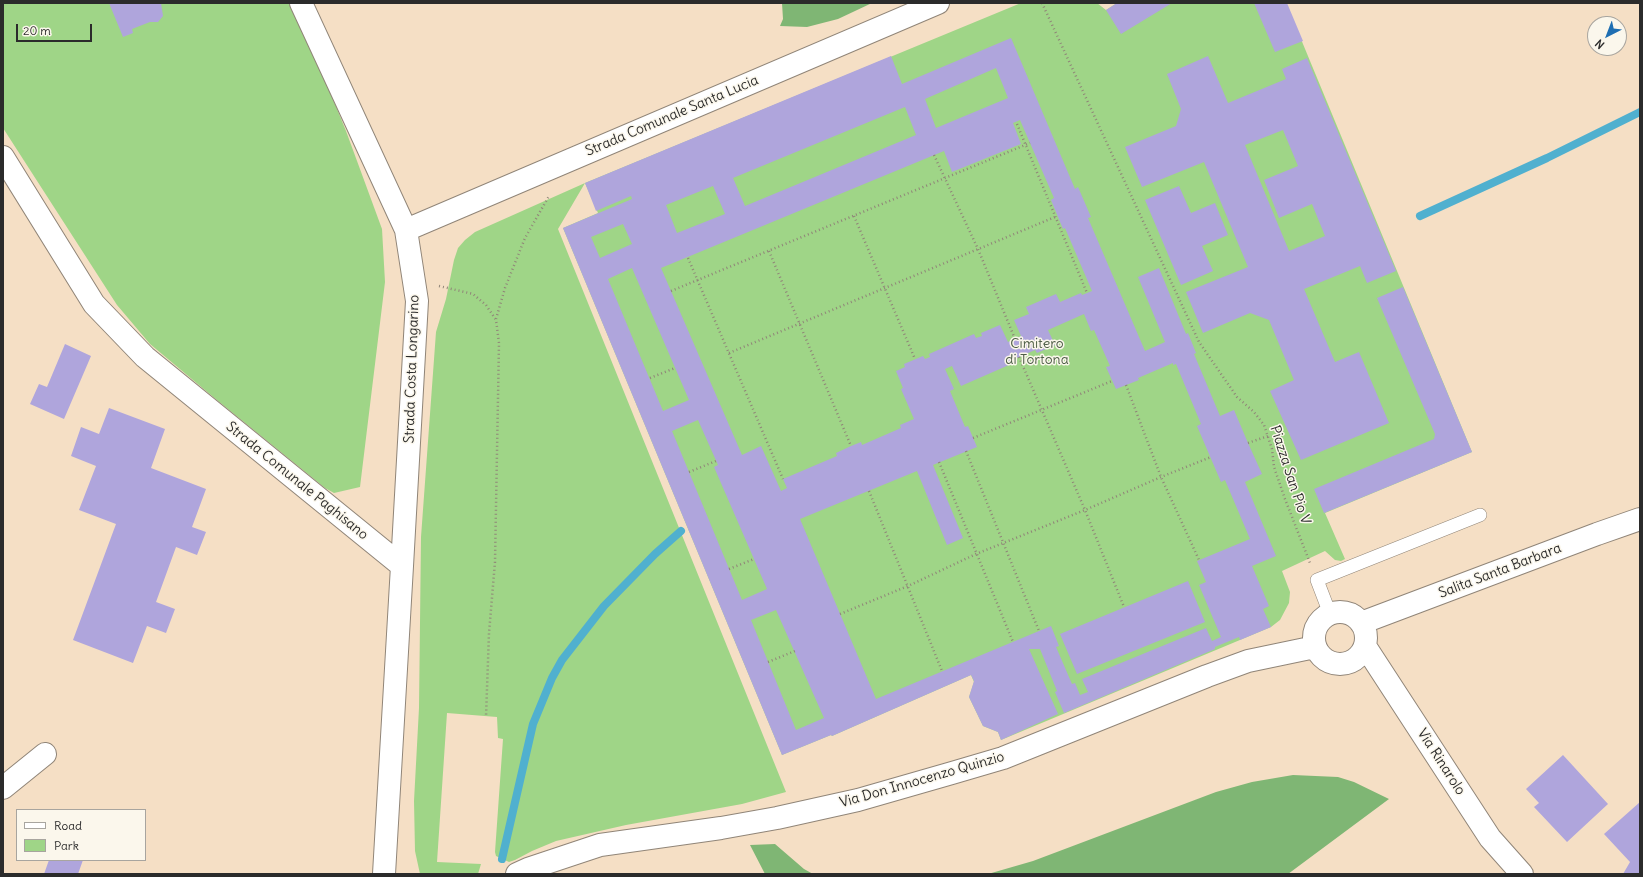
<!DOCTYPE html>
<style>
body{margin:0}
#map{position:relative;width:1643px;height:877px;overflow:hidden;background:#f5dfc5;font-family:Delius,sans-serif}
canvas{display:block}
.frame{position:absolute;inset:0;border:4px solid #2b2b2b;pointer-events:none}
.legend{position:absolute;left:16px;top:809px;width:130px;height:52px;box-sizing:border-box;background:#fbf7ec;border:1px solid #a8a59f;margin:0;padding:5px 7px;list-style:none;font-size:12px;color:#2b2b2b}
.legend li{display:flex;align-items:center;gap:8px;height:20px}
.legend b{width:20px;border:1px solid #a8a59f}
.north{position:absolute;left:1587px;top:16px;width:40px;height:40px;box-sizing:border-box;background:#fbf7ec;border:1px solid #a8a59f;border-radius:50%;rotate:222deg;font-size:11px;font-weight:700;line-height:16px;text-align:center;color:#2b2b2b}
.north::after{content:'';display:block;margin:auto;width:14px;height:18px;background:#1f6fb2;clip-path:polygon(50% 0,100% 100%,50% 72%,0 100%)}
.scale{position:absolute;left:16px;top:24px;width:76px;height:18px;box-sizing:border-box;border:2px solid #2b2b2b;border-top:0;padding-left:5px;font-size:12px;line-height:14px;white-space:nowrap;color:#2b2b2b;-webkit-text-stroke:3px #fbf7ec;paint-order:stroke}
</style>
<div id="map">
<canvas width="1643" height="877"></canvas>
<div class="frame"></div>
<ul class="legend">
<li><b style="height:5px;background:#fff"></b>Road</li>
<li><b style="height:11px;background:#9fd587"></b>Park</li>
</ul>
<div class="north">N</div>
<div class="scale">20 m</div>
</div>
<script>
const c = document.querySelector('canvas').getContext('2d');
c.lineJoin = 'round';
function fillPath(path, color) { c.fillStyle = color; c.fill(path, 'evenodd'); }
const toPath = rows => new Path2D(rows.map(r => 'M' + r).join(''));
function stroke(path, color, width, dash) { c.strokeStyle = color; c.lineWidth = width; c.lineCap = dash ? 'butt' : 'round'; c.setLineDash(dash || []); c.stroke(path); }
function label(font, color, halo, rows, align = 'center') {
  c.font = font + ' Delius,sans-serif'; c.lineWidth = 3; c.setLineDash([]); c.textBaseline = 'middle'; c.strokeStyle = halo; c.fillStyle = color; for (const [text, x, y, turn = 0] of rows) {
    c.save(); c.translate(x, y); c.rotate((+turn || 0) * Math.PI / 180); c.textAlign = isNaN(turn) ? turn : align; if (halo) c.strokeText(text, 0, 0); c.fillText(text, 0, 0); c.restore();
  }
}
fillPath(toPath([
 [3,3,294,3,346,131,382,229,385,282,360,487,334,493,325,488,218,401,150,344,117,305,3,128],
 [1021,3,1097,3,1106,10,1117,3,1286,3,1472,452,1325,513,1345,559,1341,561,1335,560,1325,551,1282,571,1290,592,1289,603,1280,620,1271,627,1001,740,998,732,983,726,969,697,974,682,971,675,832,736,831,735,782,755,563,228,598,213,585,183,558,229,786,792,742,804,626,825,556,841,532,851,515,860,509,862,496,856,495,852,503,739,498,738,497,717,447,713,437,862,481,864,478,874,420,874,415,851,414,801,419,708,421,537,436,332,446,299,454,260,458,248,465,240,475,232,585,183]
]), '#9fd587');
fillPath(toPath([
 [782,3,872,3,838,19,807,27,780,26,783,19],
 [1293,775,1338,777,1354,782,1389,799,1288,874,988,874,1033,861,1216,792,1252,782],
 [775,844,804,869,813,874,765,874,750,845]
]), '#7fb674');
stroke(toPath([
 [1420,216,1547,158,1640,112],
 [502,859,533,724,552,678,562,660,604,606,655,554,681,531]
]), '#50b0cf', 8);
fillPath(toPath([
 [109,3,161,3,163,16,158,22,150,22,132,29,133,33,123,37],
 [1117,3,1172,3,1121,34,1106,10],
 [1254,3,1287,3,1303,41,1275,52],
 [1011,38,1075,189,1078,187,1091,217,1088,218,1145,351,1165,342,1138,277,1159,268,1186,334,1188,333,1196,353,1194,354,1220,416,1234,410,1248,443,1262,474,1245,482,1276,556,1252,566,1269,606,1263,609,1271,627,1240,640,1239,637,1215,647,1215,649,1064,713,1055,692,1057,691,1040,649,1029,649,1058,714,1001,740,998,732,983,726,969,697,974,681,971,675,832,736,831,735,782,755,563,228,632,199,631,196,596,211,585,183,891,56,902,84],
 [996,68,1008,98,936,128,925,99],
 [905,107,916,135,745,206,733,178],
 [1020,120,1054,198,1051,200,1063,229,1065,228,1092,291,1082,295,1081,293,1060,302,1056,294,1026,307,1029,314,1014,320,1021,336,1008,342,1000,325,981,333,982,336,976,338,974,334,929,354,930,357,925,359,923,356,904,364,905,367,896,371,903,388,901,389,914,419,900,425,901,428,862,445,861,442,851,446,836,453,837,456,783,479,787,488,781,491,761,446,742,455,661,268,944,151,952,172,1021,144,1013,123],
 [713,186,725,214,677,233,666,205],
 [623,224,632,244,600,258,591,237],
 [632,268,689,400,663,411,608,279],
 [1084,314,1091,331,1094,330,1110,366,1106,367,1116,389,1139,380,1138,378,1173,363,1173,365,1176,364,1201,424,1197,426,1221,482,1225,480,1250,539,1197,561,1206,582,1199,585,1221,637,1212,641,1206,628,1082,679,1088,692,1080,695,1075,683,1072,684,1056,647,1059,646,1051,626,876,699,800,519,917,471,947,545,963,538,933,465,977,447,968,426,965,427,950,391,954,389,945,369,952,366,961,386,1009,365,1008,362,1019,357,1035,350,1037,353,1055,345,1048,330],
 [698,420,718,465,714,467,767,589,742,600,672,431],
 [776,610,824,718,796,730,751,620],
 [1208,56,1228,103,1286,79,1282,69,1307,58,1396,271,1367,283,1360,266,1304,289,1335,362,1359,352,1389,423,1301,460,1270,391,1294,380,1269,320,1250,313,1203,333,1186,292,1248,267,1204,162,1142,187,1125,147,1176,126,1181,109,1167,74],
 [1283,130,1298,166,1264,180,1279,218,1312,204,1325,236,1289,251,1245,145],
 [1179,186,1191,213,1215,203,1228,235,1202,246,1213,271,1181,285,1145,200],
 [1403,287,1472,452,1324,513,1314,489,1434,439,1435,434,1377,298],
 [65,344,91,356,64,419,30,404,39,384,47,387],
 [109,408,165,429,151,468,206,489,192,527,206,532,197,555,176,547,156,602,175,609,166,633,147,626,133,663,73,640,116,524,79,510,96,466,71,456,81,427,99,434],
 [1188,581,1205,622,1077,674,1060,634],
 [1563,755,1608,804,1567,842,1534,807,1539,803,1526,789],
 [1640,802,1640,874,1623,874,1630,862,1604,834],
 [49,860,83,860,78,874,44,874]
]), '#afa5dc');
const service = toPath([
 [1330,614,1317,580,1480,515]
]);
const minor = toPath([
 [301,3,406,230,417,301,402,566],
 [3,157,94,304,145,357,402,566,384,874],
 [406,230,938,3],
 '1314 638a26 26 0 1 1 52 0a26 26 0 1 1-52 0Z',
 [1361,623,1597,534,1640,519],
 [1365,646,1490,838,1522,874],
 [3,788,45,754],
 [517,874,528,869,600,845,721,828,777,818,858,800,952,773,1003,758,1207,676,1248,661,1315,647]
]);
stroke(service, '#908578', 14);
stroke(minor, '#908578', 24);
stroke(toPath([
 [1042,3,1199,342,1237,397,1254,412,1264,425,1272,449,1274,467,1285,499,1310,563],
 [1017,124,1087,293],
 [934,155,978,249,1015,339],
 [854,216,915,359],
 [769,251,851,446],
 [688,258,783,479],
 [439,286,473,294,486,305,496,320,499,343,495,562,489,633,486,717],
 [671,291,1030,143],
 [496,319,505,288,525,238,549,196],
 [729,353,1055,217],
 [1019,357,1085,510,1124,607],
 [650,378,675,368],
 [1126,385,1161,477,1199,560],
 [973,438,1112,381],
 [1248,443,1268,436],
 [966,451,1039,631],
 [939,462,1013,642],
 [689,472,716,461],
 [869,491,942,671],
 [729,569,754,559],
 [840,614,908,586,976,554,1085,510,1161,477,1211,457],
 [768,662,795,651]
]), '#908578', 2.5, [1, 3]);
stroke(service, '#fff', 13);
stroke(minor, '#fff', 22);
label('14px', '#2b2b2b', '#fbf7ec', [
 ["Strada Comunale Santa Lucia",672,116,-23],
 ["Strada Costa Longarino",412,369,-88],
 ["Piazza San Pio V",1290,475,72],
 ["Strada Comunale Paghisano",297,481,39],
 ["Salita Santa Barbara",1500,571,-21],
 ["Via Rinarolo",1441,762,57],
 ["Via Don Innocenzo Quinzio",922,780,-16]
]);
label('14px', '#4e5e47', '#fbf7ec', [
 ["Cimitero",1037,344],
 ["di Tortona",1037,360]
]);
</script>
